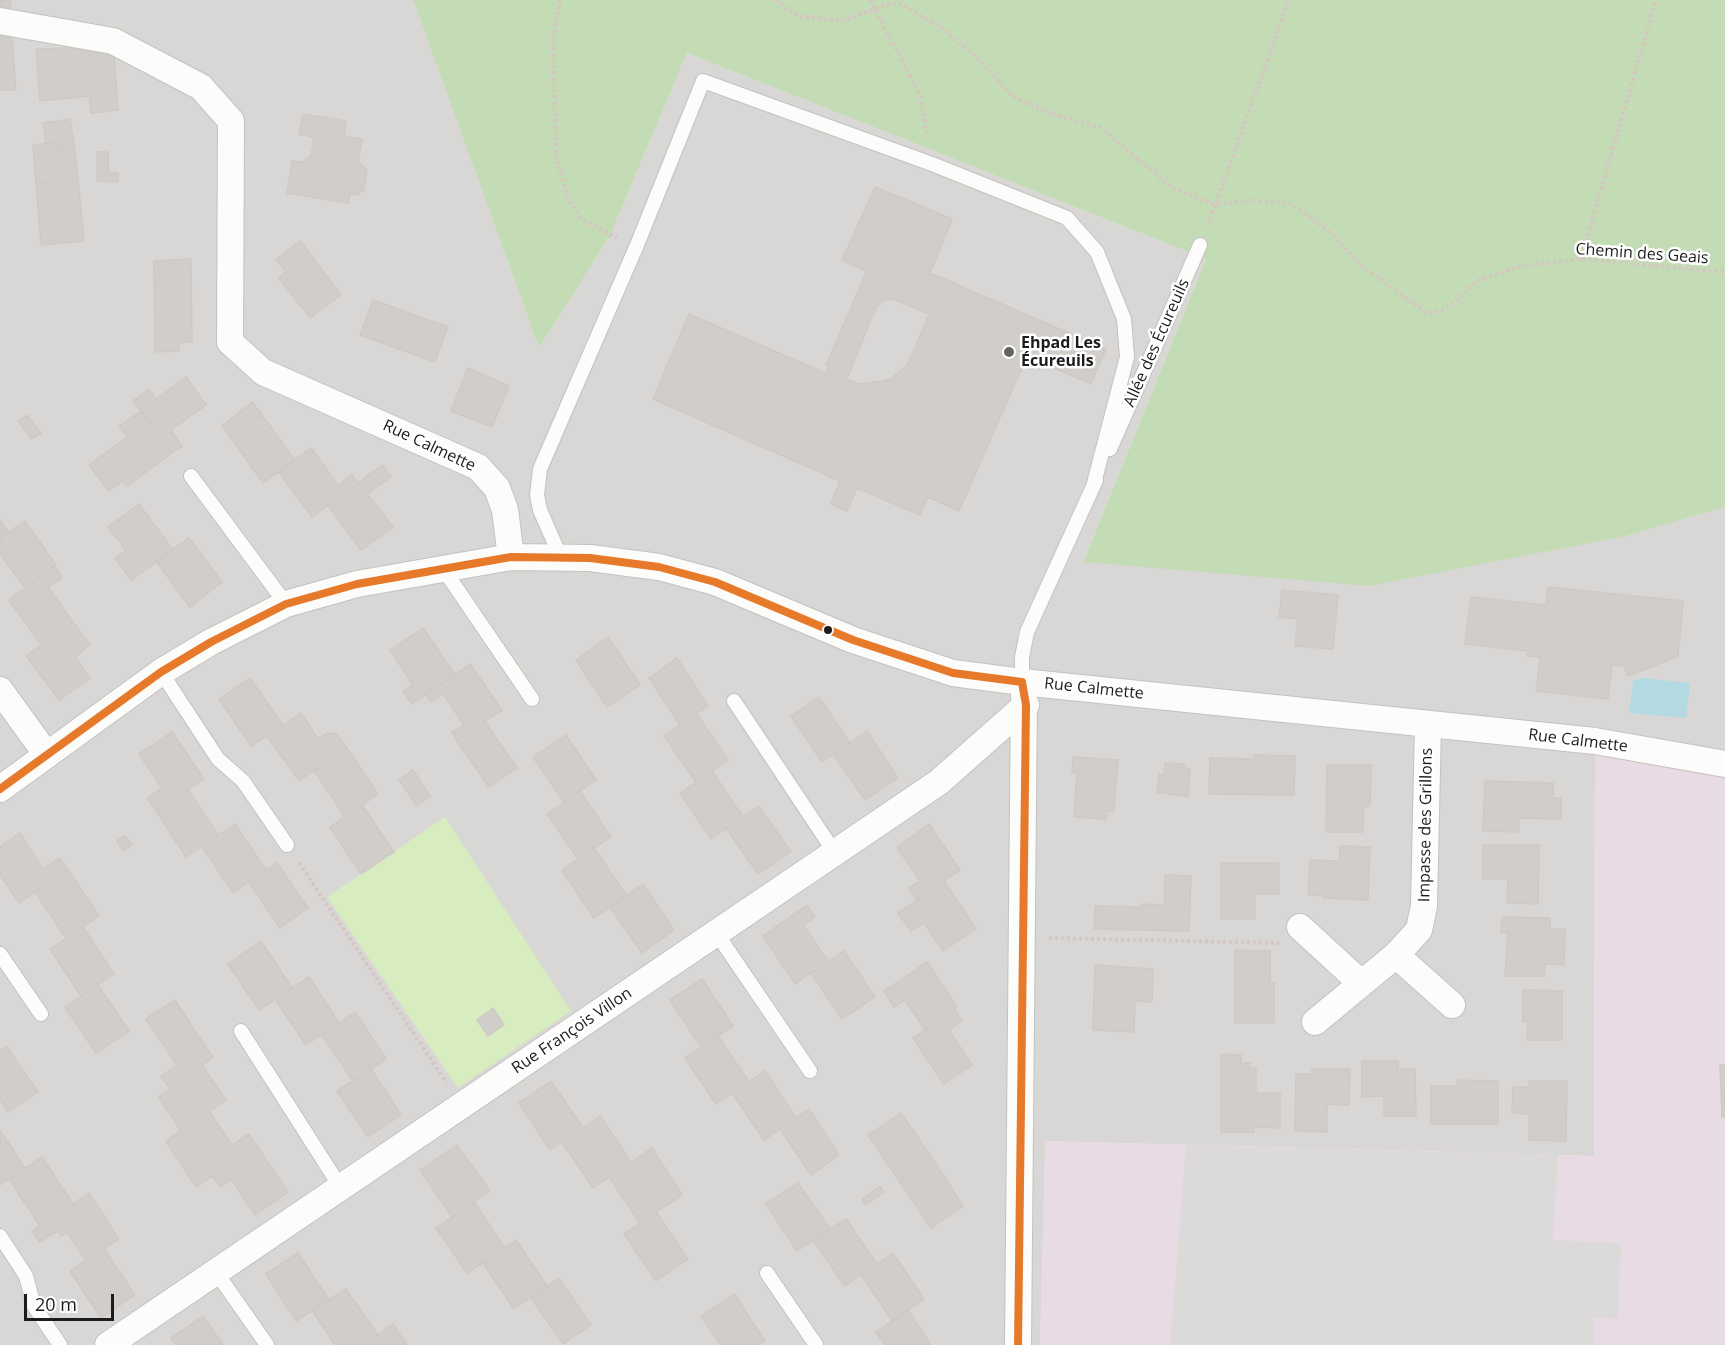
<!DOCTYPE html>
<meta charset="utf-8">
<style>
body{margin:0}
#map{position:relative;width:1725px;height:1345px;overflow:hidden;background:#eae8e4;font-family:"Open Sans",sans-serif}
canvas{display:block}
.scale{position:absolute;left:24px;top:1294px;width:90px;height:27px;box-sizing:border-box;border:3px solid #1c1c1c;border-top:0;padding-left:8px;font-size:18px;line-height:21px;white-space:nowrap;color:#1c1c1c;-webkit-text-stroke:4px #fff;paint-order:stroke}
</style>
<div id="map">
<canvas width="1725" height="1345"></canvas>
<div class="scale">20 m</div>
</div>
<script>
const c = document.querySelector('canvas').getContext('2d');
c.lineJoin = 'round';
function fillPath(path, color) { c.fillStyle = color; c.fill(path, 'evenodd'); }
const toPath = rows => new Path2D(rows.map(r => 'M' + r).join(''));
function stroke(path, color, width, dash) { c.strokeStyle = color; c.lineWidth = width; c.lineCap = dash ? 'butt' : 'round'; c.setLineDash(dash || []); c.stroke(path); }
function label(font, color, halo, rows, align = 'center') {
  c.font = font + ' "Open Sans",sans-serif'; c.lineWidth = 5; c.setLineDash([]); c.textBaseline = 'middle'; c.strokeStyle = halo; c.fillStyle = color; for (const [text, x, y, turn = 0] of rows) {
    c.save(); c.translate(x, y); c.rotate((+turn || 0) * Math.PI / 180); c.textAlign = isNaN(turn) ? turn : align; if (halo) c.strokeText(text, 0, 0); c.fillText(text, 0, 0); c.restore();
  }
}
fillPath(toPath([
 [0,0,413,0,539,348,610,236,687,53,1206,259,1083,561,1626,536,1725,507,1725,764,1595,741,1594,1156,1046,1141,1040,1345,0,1345]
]), '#d9d7d5');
fillPath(toPath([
 [1595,741,1725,764,1725,1345,1040,1345,1045,1141,1594,1156]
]), '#e9dbe4');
fillPath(toPath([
 [445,817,571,1011,458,1088,327,897]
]), '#d7ecbf');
fillPath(toPath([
 [413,0,1725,0,1725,507,1626,536,1369,586,1083,562,1206,259,687,53,610,236,539,348]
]), '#c4dcb6');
fillPath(toPath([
 [1186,1145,1558,1155,1553,1240,1621,1243,1618,1319,1594,1318,1594,1345,1170,1345]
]), '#dbdad8');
fillPath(toPath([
 [1642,678,1690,683,1686,718,1629,713,1633,681]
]), '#b3d9e2');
const building = toPath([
 [0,0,11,0,9,16,0,14,0,0],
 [0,35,12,38,16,90,0,90,0,35],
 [94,47,114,56,118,110,91,113,89,96,40,101,36,49,94,47],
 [303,114,346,121,344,136,362,139,358,162,367,170,364,190,356,195,350,194,348,203,287,193,292,161,302,162,311,156,314,137,299,134,303,114],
 [70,119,75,150,57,150,55,142,46,143,43,123,70,119],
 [55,142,57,150,75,150,78,180,36,183,33,145,55,142],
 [97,152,108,152,108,172,118,173,118,182,97,181,97,152],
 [78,180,84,241,41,245,36,183,78,180],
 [875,187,952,219,930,273,1106,349,1091,384,1027,356,959,511,928,497,920,515,857,488,847,511,831,504,840,481,653,399,689,314,825,373,829,366,826,365,867,271,842,260,875,187],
 [893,299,929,314,908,364,890,379,882,381,858,384,847,379,876,307,884,300,893,299],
 [300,241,341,295,310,318,279,278,286,272,276,260,300,241],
 [191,259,192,342,179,343,179,351,155,352,154,261,191,259],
 [373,300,448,327,435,362,360,335,373,300],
 [468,368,509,386,492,427,451,411,468,368],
 [186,377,206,405,171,430,182,446,172,453,133,401,149,389,156,399,186,377],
 [252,402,262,415,231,438,222,426,252,402],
 [141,411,172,453,127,486,123,481,109,491,89,465,127,437,119,426,141,411],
 [27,415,41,433,31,439,18,421,27,415],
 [262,415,295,460,263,483,231,438,262,415],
 [311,448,338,485,352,475,358,483,312,517,278,471,311,448],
 [382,465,391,477,367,494,393,527,361,550,328,505,382,465],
 [139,504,173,550,131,580,115,558,126,550,108,527,139,504],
 [0,520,9,532,0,538,0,520],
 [25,521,56,565,25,588,0,554,0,538,25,521],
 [189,538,222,582,190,607,156,561,189,538],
 [54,566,62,578,48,587,73,622,41,645,9,600,54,566],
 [1548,587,1683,601,1678,656,1628,676,1624,666,1612,665,1608,699,1536,691,1540,657,1527,656,1528,651,1465,644,1471,597,1546,605,1548,587],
 [1282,590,1338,595,1333,649,1295,646,1298,619,1279,617,1282,590],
 [73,622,90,645,75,657,90,678,59,700,26,656,73,622],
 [423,628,455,675,412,704,403,691,413,685,390,650,423,628],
 [608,637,640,685,607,707,576,660,608,637],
 [677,658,708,706,680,725,649,678,677,658],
 [470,664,502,710,457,741,452,732,464,725,443,694,431,702,426,694,470,664],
 [250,678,283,725,251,746,219,699,250,678],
 [819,697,850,743,822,762,791,716,819,697],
 [301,713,318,739,327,733,337,734,347,748,299,781,267,736,301,713],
 [697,714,728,760,696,782,664,736,697,714],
 [485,722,517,768,489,787,457,741,485,722],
 [867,731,898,778,865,800,833,754,867,731],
 [172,732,204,779,156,811,147,798,162,788,139,754,172,732],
 [566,735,596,780,564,802,533,757,566,735],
 [347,748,378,794,345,817,314,770,347,748],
 [1254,755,1295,756,1294,795,1209,794,1210,758,1254,759,1254,755],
 [1073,757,1118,760,1114,811,1108,811,1106,819,1074,817,1077,773,1072,772,1073,757],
 [1165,763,1184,764,1184,768,1190,769,1188,797,1157,792,1159,774,1164,775,1165,763],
 [1327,765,1371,765,1370,806,1364,806,1363,832,1326,832,1327,765],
 [413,770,430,796,417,806,399,780,413,770],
 [712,771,743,817,711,839,680,793,712,771],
 [1485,781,1553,783,1553,798,1561,798,1561,819,1519,818,1519,832,1483,831,1485,781],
 [188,790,218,835,186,857,156,811,188,790],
 [580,791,611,837,578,859,547,814,580,791],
 [362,805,394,852,361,874,330,827,362,805],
 [759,806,791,852,758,874,726,828,759,806],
 [235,824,266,870,233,893,202,846,235,824],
 [929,824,960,870,917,900,909,888,920,881,897,847,929,824],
 [20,833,43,869,59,858,68,870,19,903,0,875,0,847,20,833],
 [125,836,132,845,123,851,117,841,125,836],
 [1483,845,1539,845,1538,904,1507,903,1508,879,1483,879,1483,845],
 [1340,846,1370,847,1368,900,1323,898,1323,896,1308,895,1310,860,1340,861,1340,846],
 [594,848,627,896,594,918,562,870,594,848],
 [277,863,308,908,280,928,249,882,277,863],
 [1221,863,1279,863,1279,894,1255,894,1255,919,1221,919,1221,863],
 [68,870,99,916,66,938,35,892,68,870],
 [1165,875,1191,876,1189,931,1094,929,1095,906,1141,907,1141,904,1164,905,1165,875],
 [944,881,976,929,943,951,924,923,911,931,898,913,944,881],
 [643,884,674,930,642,953,610,907,643,884],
 [807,905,815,917,803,925,828,961,795,984,763,936,807,905],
 [1502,917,1550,918,1550,929,1565,929,1564,965,1545,964,1544,976,1505,976,1508,933,1501,933,1502,917],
 [83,927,114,974,81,996,50,949,83,927],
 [261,941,292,988,259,1010,228,964,261,941],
 [1235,950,1270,951,1270,983,1274,983,1274,1023,1235,1023,1235,950],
 [844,951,875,997,842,1019,811,973,844,951],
 [927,962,957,1007,925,1030,905,1000,894,1007,884,991,927,962],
 [1095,965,1153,969,1152,1002,1135,1001,1134,1032,1093,1030,1095,965],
 [309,977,339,1023,306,1045,275,999,309,977],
 [702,979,733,1026,701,1047,670,1000,702,979],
 [98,985,129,1031,96,1053,65,1007,98,985],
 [1523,990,1562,991,1562,1040,1527,1040,1528,1022,1523,1022,1523,990],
 [175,1000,205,1046,177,1065,146,1019,175,1000],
 [493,1008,504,1025,488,1036,477,1020,493,1008],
 [954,1009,962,1020,949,1030,972,1065,944,1084,913,1038,954,1009],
 [355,1012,386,1059,353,1081,322,1035,355,1012],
 [718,1036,749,1082,716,1104,685,1058,718,1036],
 [6,1046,38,1092,8,1112,0,1099,0,1051,6,1046],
 [205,1046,213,1057,202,1065,226,1100,181,1131,159,1097,170,1089,161,1076,205,1046],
 [1221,1054,1241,1055,1241,1063,1250,1063,1250,1068,1256,1068,1256,1093,1280,1093,1280,1128,1254,1127,1254,1132,1221,1132,1221,1054],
 [1362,1061,1398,1061,1398,1069,1415,1069,1416,1116,1384,1116,1384,1096,1362,1097,1362,1061],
 [1720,1065,1725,1065,1725,1117,1722,1117,1720,1065],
 [371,1069,401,1115,368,1137,337,1091,371,1069],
 [1312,1069,1350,1069,1349,1105,1327,1104,1327,1132,1295,1131,1296,1074,1312,1074,1312,1069],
 [765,1071,796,1118,764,1140,732,1093,765,1071],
 [1457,1080,1498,1081,1498,1124,1431,1124,1431,1086,1457,1086,1457,1080],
 [551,1081,583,1128,550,1150,519,1103,551,1081],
 [1529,1081,1567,1081,1566,1141,1529,1140,1529,1114,1512,1113,1513,1087,1529,1087,1529,1081],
 [809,1109,839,1155,811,1175,780,1129,809,1109],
 [209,1111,232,1145,249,1134,257,1146,196,1187,166,1141,209,1111],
 [901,1113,932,1158,900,1182,868,1135,901,1113],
 [600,1116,631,1162,593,1188,562,1142,600,1116],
 [0,1130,25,1168,0,1185,0,1130],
 [457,1145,490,1191,452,1217,420,1170,457,1145],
 [257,1146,288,1192,255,1215,231,1179,220,1187,213,1176,257,1146],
 [652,1148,682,1195,640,1223,609,1177,652,1148],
 [42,1157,73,1204,40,1226,9,1179,42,1157],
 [932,1158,963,1206,931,1228,900,1182,932,1158],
 [798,1183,830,1229,797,1251,766,1204,798,1183],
 [880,1186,884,1192,866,1205,862,1199,880,1186],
 [89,1193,119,1239,86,1261,67,1232,61,1236,57,1231,39,1242,32,1231,89,1193],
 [474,1202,505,1248,467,1273,436,1228,474,1202],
 [656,1212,688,1259,656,1281,624,1234,656,1212],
 [846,1219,877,1264,845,1286,813,1240,846,1219],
 [516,1240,547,1286,514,1309,483,1263,516,1240],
 [104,1249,135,1295,101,1318,70,1271,104,1249],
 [298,1253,329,1300,296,1321,266,1274,298,1253],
 [893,1253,924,1299,892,1320,861,1275,893,1253],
 [559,1278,591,1325,563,1344,531,1298,559,1278],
 [346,1289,378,1335,361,1345,335,1345,312,1310,346,1289],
 [734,1294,765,1341,758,1345,721,1345,701,1316,734,1294],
 [908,1310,931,1345,885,1345,876,1332,908,1310],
 [203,1316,223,1345,176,1345,171,1338,203,1316],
 [393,1324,407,1345,361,1345,378,1335,393,1324]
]);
fillPath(building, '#d1ceca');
stroke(building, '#cec9c5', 1.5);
const lane = toPath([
 [1110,449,1200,245],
 [191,476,286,604],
 [561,558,540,510,537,495,540,469,637,245,703,81,932,164,1067,218,1097,252,1124,319,1127,357,1093,487],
 [442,567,532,699],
 [161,672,218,759,243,781,287,845],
 [1022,682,1022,657,1027,632,1096,480],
 [734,701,835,853],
 [717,934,810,1071],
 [0,954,41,1014],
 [241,1031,341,1188],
 [0,1236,26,1276,34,1306,60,1345],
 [216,1272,267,1345],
 [767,1273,816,1345]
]);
const street = toPath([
 [0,21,113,41,201,87,231,121,230,342,263,372,478,467,497,488,505,510,511,557],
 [0,690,47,755],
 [0,789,161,672,211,642,286,604,357,584,511,557,590,558,659,567,715,582,853,640,953,673,1022,682,1595,741,1725,764],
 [1300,927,1361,983],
 [1396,955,1452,1005],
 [1315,1022,1396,955,1419,930,1424,906,1428,724],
 [108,1345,939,782,1026,705],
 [1018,1345,1024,694]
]);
stroke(lane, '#c3c2c0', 16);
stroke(street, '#c3c2c0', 28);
stroke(toPath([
 [560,0,553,40,556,156,569,202,582,220,617,238],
 [775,0,798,16,842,21,885,5,899,3,942,28,980,61,1013,97,1058,116,1099,127,1173,188,1216,205,1249,200,1292,204,1331,233,1362,266,1428,314,1446,309,1479,280,1521,266,1581,259,1725,272],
 [870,0,920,95,928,139],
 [1208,225,1289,0],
 [1581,259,1656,0],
 [299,863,447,1083],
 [1049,938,1279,943]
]), '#d6c6c3', 4, [3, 3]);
stroke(lane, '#fcfcfb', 14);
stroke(street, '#fcfcfb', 26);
stroke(toPath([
 [0,789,161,672,211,642,286,604,357,584,511,557,590,558,659,567,715,582,853,640,953,673,1022,682],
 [1018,1345,1026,705,1022,682]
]), '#e7792b', 8);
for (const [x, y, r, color] of [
 [1009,352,6,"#646362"],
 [828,630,5,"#1c1c1c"]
]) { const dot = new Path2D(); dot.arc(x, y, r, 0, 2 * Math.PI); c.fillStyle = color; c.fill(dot); stroke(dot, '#fff', 2); }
label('16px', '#1c1c1c', '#fff', [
 ["Chemin des Geais",1642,254,4],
 ["Allée des Écureuils",1157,343,-66],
 ["Rue Calmette",429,446,25],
 ["Rue Calmette",1094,689,6],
 ["Rue Calmette",1578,741,7],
 ["Impasse des Grillons",1426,825,-89],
 ["Rue François Villon",572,1031,-34]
]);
label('bold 16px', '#1c1c1c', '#fff', [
 ["Ehpad Les",1021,343],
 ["Écureuils",1021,361]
], 'left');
</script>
